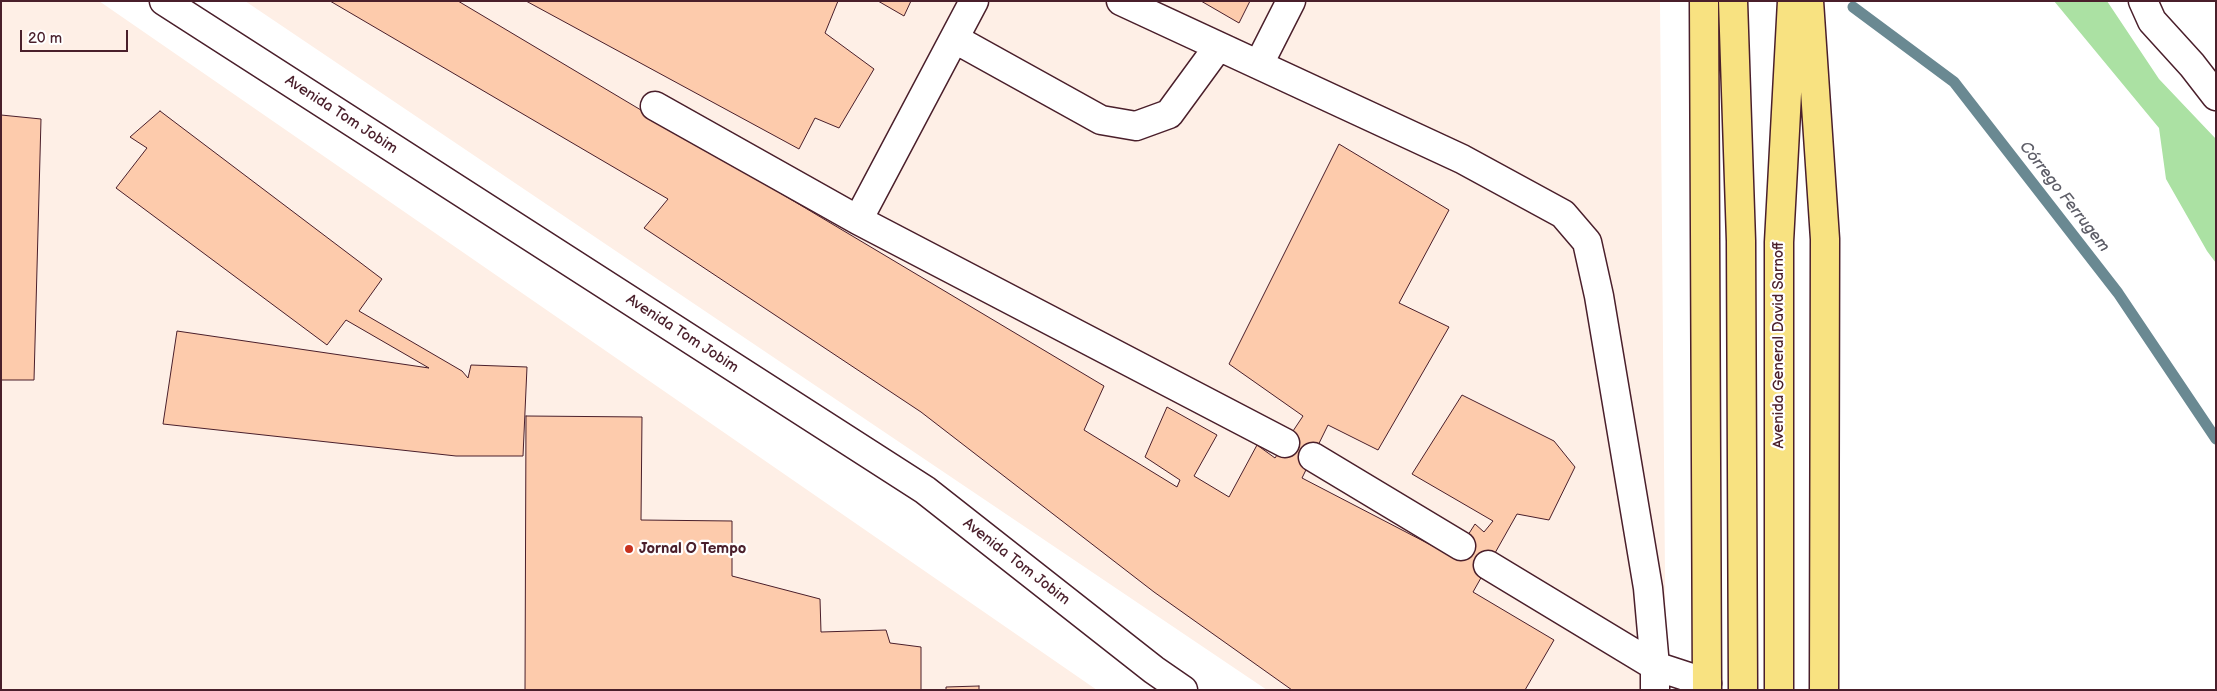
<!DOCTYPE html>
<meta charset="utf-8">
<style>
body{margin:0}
#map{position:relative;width:2217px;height:691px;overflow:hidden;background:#fff;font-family:"Balsamiq Sans",sans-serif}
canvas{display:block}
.frame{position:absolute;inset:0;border:2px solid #4a1f2b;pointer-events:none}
.scale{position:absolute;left:20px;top:30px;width:108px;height:22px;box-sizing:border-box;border:2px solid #4a1f2b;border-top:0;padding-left:6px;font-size:15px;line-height:18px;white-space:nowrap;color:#4a1f2b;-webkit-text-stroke:4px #fff;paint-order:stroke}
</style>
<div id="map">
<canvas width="2217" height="691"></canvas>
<div class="frame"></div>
<div class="scale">20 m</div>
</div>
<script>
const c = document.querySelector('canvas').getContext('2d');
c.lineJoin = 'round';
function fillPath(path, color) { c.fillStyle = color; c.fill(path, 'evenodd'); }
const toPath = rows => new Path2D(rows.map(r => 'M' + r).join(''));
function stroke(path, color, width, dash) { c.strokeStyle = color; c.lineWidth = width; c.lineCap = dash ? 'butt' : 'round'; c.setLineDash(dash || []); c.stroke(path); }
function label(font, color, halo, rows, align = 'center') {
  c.font = font + ' "Balsamiq Sans",sans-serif'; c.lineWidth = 4.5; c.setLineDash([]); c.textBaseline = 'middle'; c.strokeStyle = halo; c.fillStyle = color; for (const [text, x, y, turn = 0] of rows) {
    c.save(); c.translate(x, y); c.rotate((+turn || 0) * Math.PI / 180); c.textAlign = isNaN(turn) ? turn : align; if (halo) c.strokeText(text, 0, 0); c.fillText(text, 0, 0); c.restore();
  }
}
fillPath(toPath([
 [1,1,99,1,1097,690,1,690],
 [245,1,1660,1,1666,690,1267,690]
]), '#feefe6');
fillPath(toPath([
 [2054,1,2107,1,2159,79,2216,139,2216,263,2207,251,2166,179,2159,128]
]), '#abe1a3');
stroke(toPath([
 [1853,7,1954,82,2118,293,2216,439]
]), '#6a8992', 11);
const building = toPath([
 [330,1,458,1,1104,386,1084,430,1177,487,1180,480,1145,457,1167,407,1217,435,1194,476,1229,497,1257,445,1275,458,1303,416,1229,364,1339,144,1449,210,1399,303,1449,327,1378,450,1328,425,1302,478,1454,557,1475,524,1484,532,1493,521,1412,474,1462,395,1554,441,1575,467,1549,520,1517,514,1473,592,1554,640,1525,690,1292,690,1154,592,921,412,644,228,668,199,330,1],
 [526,1,838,1,825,33,874,69,839,128,815,118,799,149,526,1],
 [878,1,911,1,904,16,878,1],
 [1201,1,1250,1,1239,23,1201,1],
 [160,111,382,279,359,311,462,371,468,378,471,365,527,367,523,456,456,456,163,424,177,331,429,368,346,320,327,345,116,188,147,148,130,137,160,111],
 [1,115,41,119,34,380,1,380,1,115],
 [526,416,642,417,641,520,732,521,732,576,820,599,821,632,886,630,890,643,921,647,921,690,525,690,526,416],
 [979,686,979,690,946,690,946,687,979,686]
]);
fillPath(building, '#fdcbac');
stroke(building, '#4a1f2b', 1);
const minor = toPath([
 [164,1,925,490,1154,670,1183,690],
 [1121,1,1462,159,1563,214,1587,242,1599,296,1648,588,1655,666,1707,683],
 [2143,1,2152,21,2192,65,2216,96],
 [955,39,1101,120,1136,126,1169,114,1218,47],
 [1259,64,1291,1],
 [655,106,858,220,1285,443],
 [858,220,974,1],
 [1313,457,1461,546],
 [1488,565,1655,666,1655,690]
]);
const major = toPath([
 [1704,1,1707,690],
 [1733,1,1741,241,1743,690],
 [1809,1,1825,239,1824,690],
 [1779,690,1779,242,1792,1]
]);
stroke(minor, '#4a1f2b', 31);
stroke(major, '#4a1f2b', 31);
stroke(minor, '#fff', 28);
stroke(major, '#f8e281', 28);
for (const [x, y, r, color] of [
 [629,549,5,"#c8321e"]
]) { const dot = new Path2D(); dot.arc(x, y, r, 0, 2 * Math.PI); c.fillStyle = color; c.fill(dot); stroke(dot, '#fff', 2); }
label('15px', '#4a1f2b', '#fff', [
 ["Avenida Tom Jobim",341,115,33],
 ["Avenida Tom Jobim",682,334,33],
 ["Avenida General David Sarnoff",1779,345,-90],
 ["Avenida Tom Jobim",1016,562,38]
]);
label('bold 15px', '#4a1f2b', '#fff', [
 ["Jornal O Tempo",639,549]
], 'left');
label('italic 16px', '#5d5d67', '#fff', [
 ["Córrego Ferrugem",2064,197,52]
]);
</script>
